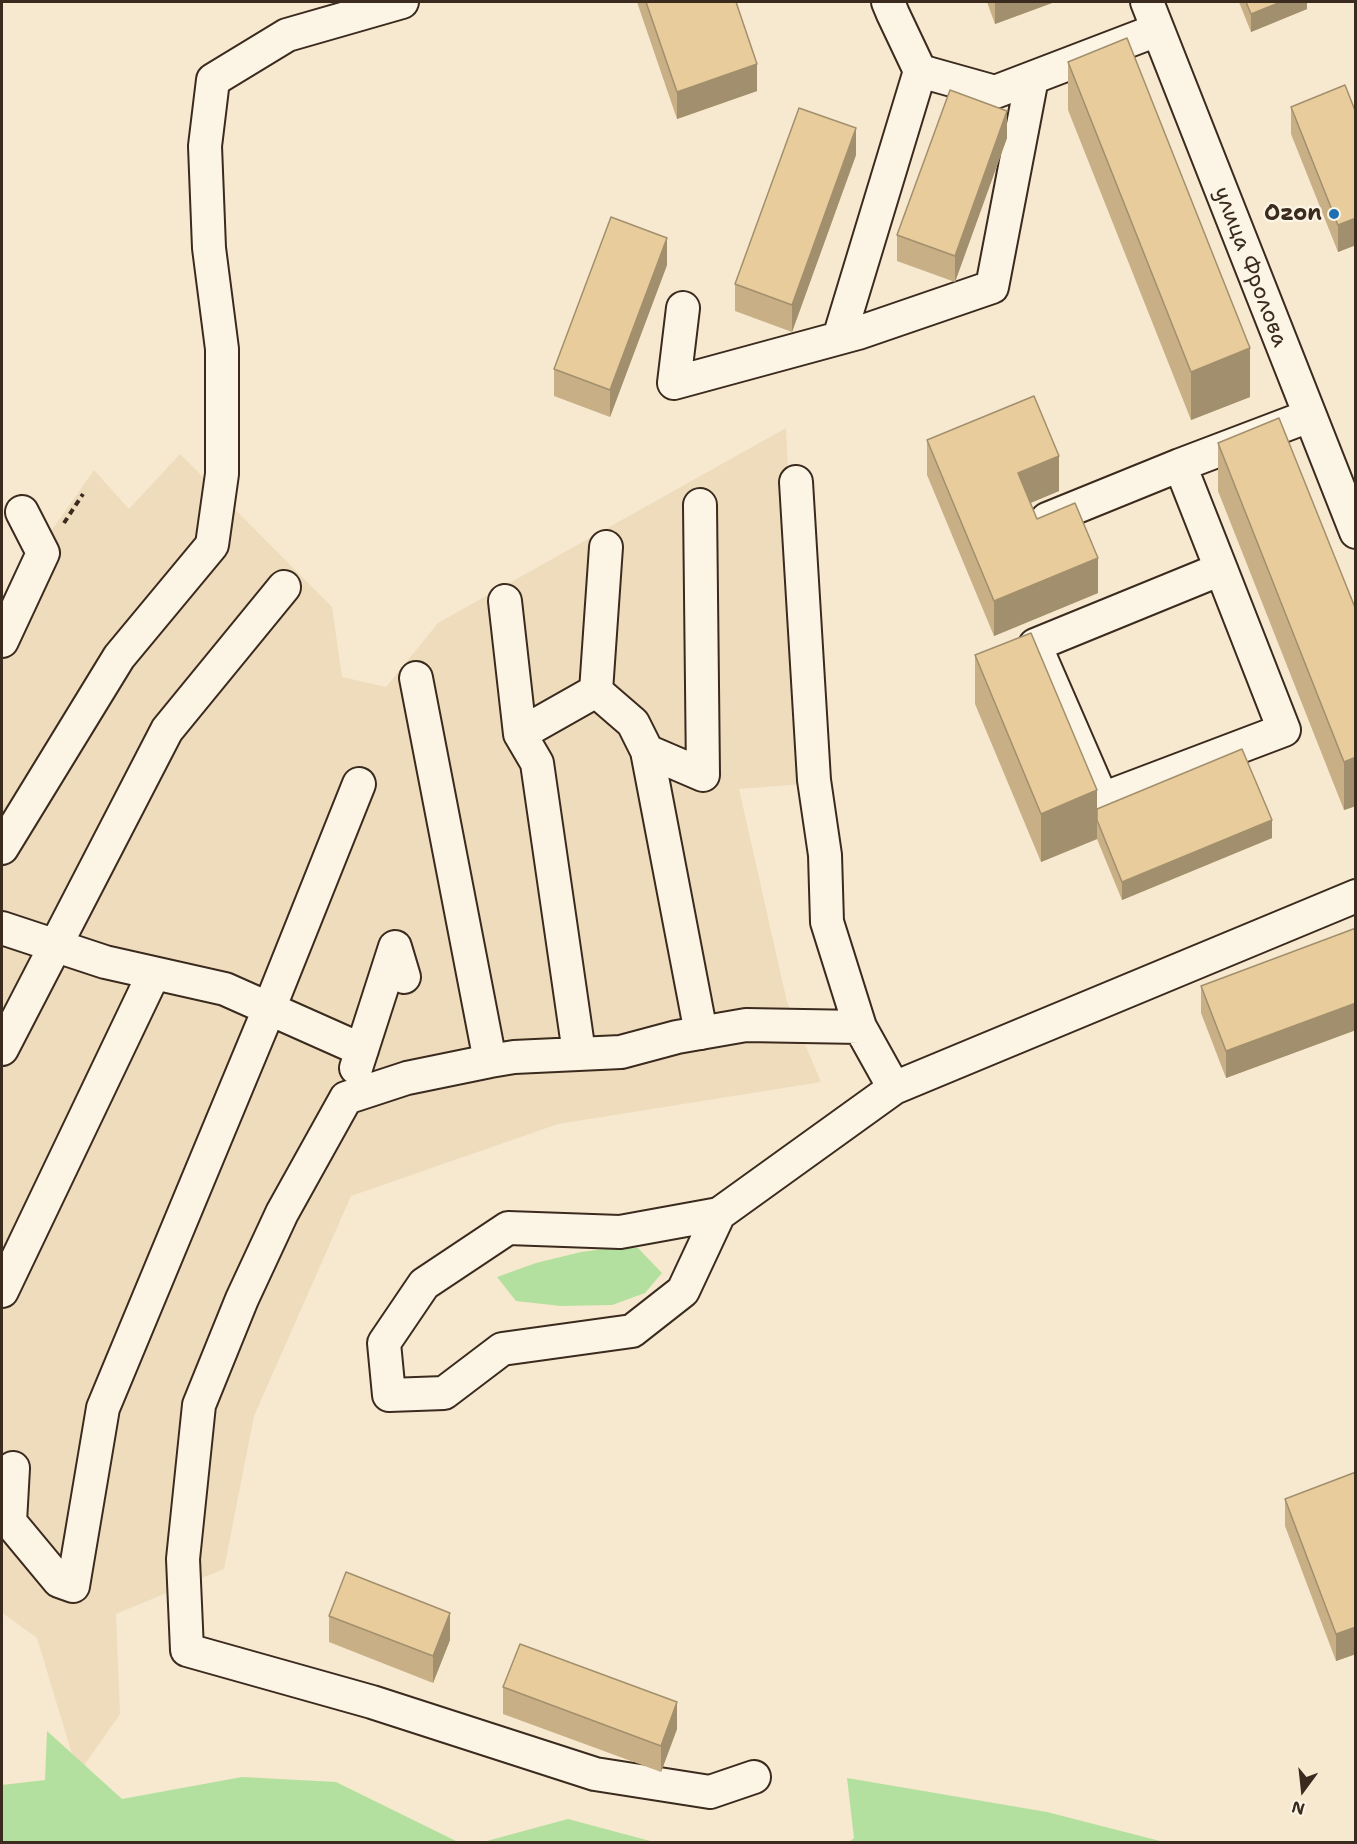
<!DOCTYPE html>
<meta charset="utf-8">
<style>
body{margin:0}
#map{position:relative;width:1357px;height:1844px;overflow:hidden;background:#f6e9cf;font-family:"Shantell Sans",sans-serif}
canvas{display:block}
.frame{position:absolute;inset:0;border:3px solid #3b2a1e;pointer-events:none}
.north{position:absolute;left:1273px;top:1760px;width:60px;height:60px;-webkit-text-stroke:4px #fcf5e5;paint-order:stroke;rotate:195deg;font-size:16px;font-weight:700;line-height:24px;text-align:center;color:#3b2a1e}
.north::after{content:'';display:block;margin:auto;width:21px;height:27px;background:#3b2a1e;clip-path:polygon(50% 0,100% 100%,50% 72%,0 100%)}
</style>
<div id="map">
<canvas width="1357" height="1844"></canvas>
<div class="frame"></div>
<div class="north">N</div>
</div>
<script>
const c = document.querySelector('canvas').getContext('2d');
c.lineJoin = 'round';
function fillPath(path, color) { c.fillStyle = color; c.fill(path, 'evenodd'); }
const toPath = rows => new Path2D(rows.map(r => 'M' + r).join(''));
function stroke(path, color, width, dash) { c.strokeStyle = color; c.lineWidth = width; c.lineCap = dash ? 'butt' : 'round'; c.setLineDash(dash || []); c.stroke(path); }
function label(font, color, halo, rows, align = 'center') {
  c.font = font + ' "Shantell Sans",sans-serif'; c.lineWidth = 4.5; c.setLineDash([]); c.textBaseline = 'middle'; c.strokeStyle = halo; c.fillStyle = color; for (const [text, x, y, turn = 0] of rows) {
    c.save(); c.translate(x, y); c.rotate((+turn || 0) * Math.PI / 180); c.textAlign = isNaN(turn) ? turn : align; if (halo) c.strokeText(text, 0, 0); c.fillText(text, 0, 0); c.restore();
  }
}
fillPath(toPath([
 [786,428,803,784,739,789,787,1002,821,1082,558,1124,351,1196,254,1416,224,1569,116,1614,120,1714,78,1774,37,1638,4,1614,2,1605,2,601,94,470,129,509,180,454,332,607,342,677,386,687,438,623]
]), '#eedcbd');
fillPath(toPath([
 [612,1248,638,1248,662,1273,645,1293,612,1305,561,1306,516,1301,497,1277,536,1263,581,1252],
 [47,1731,122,1799,242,1777,336,1782,458,1842,2,1842,2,1785,45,1780],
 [847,1778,1047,1812,1164,1842,849,1842,854,1838],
 [568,1819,654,1842,483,1842]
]), '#b3e09e');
const minor = toPath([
 [888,2,893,14,920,71,995,92,1157,30],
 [1147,2,1356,532],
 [683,308,674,383,858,333,992,287,1032,78],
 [839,338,920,71],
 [796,482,814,780,825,855,827,922,860,1027],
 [700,505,703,775,647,751,701,1033],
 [1047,519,1180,465],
 [606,547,596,691,633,723,647,751],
 [1221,569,1035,645,1102,799,1284,730,1221,569,1180,465,1309,416],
 [505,601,520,734,596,691],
 [2,641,43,553,22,512],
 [416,678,490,1061],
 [520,734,537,763,579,1053],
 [2,848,119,657,212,545,222,474,222,349,209,248,205,146,213,80,287,35,402,2],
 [2,928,105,962,225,989,362,1050],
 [2,1049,167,730,284,587],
 [356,1068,395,947,404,977],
 [719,1214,683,1291,632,1331,502,1349,444,1393,389,1395,384,1343,424,1284,508,1228,620,1232,719,1214,894,1088,1356,896],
 [2,1291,154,973],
 [13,1468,10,1522,59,1581,73,1586,103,1408,269,1009,359,784],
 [754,1777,710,1792,595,1774,372,1702,187,1650,183,1559,199,1405,242,1299,282,1213,346,1098,407,1078,490,1061,514,1057,621,1052,677,1037,746,1025,860,1027,894,1088]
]);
stroke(minor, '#3b2a1e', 36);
stroke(toPath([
 [64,523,83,494]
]), '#3b2a1e', 4, [6, 4.5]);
stroke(minor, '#fcf5e5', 32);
fillPath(toPath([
 [637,2,736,2,757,91,677,119],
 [987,2,1052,2,1052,3,995,24],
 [1239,2,1307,2,1307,9,1251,32],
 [1068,62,1250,397,1191,420,1068,110],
 [1291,107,1356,113,1356,245,1338,252,1291,134],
 [1007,138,955,282,897,261,897,235],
 [856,155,792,332,735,311,735,284],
 [667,265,610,417,554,396,554,369],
 [927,440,1059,491,1031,503,1037,519,1098,593,994,636,927,475],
 [1218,443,1356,610,1356,806,1344,810,1218,491],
 [975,655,1097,809,1272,838,1122,900,1097,839,1041,862,975,704],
 [1356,928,1356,1030,1226,1078,1201,1013,1201,986],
 [1356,1472,1356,1654,1336,1661,1285,1526,1285,1499],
 [329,1616,450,1640,433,1683,329,1642],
 [503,1687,677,1729,661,1772,503,1714]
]), '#c8af86');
fillPath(toPath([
 [995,2,1052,2,1052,3,995,24],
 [1281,2,1307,2,1307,9,1251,32,1251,14],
 [757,64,757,91,677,119,677,92],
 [1007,111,1007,138,955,282,955,256],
 [856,128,856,155,792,332,792,305],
 [1356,218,1356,245,1338,252,1338,225],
 [667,238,667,265,610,417,610,390],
 [1250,348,1250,397,1191,420,1191,372],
 [1059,456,1059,491,1018,508,1018,473],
 [1098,558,1098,593,994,636,994,601],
 [1356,757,1356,806,1344,810,1344,762],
 [1097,790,1097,839,1041,862,1041,814],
 [1272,820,1272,838,1122,900,1122,882],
 [1356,1003,1356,1030,1226,1078,1226,1051],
 [450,1613,450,1640,433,1683,433,1656],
 [1356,1627,1356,1654,1336,1661,1336,1634],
 [677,1702,677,1729,661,1772,661,1746]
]), '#a28f6d');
const building = toPath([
 [646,2,736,2,757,64,677,92,646,2],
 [1246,2,1281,2,1251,14,1246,2],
 [1127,38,1250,348,1191,372,1068,62,1127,38],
 [1345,85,1356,113,1356,218,1338,225,1291,107,1345,85],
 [950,90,1007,111,955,256,897,235,950,90],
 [799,108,856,128,792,305,735,284,799,108],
 [611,217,667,238,610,390,554,369,611,217],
 [1034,396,1059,456,1018,473,1037,519,1075,503,1098,558,994,601,927,440,1034,396],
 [1279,418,1356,610,1356,757,1344,762,1218,443,1279,418],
 [1031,633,1097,790,1041,814,975,655,1031,633],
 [1242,749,1272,820,1122,882,1097,820,1097,809,1242,749],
 [1356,928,1356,1003,1226,1051,1201,986,1356,928],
 [1356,1472,1356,1627,1336,1634,1285,1499,1356,1472],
 [346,1572,450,1613,433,1656,329,1616,346,1572],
 [520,1644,677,1702,661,1746,503,1687,520,1644]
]);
fillPath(building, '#e8cc9c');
stroke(building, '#a28f6d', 1.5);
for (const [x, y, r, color] of [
 [1334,214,6,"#1f6fb2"]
]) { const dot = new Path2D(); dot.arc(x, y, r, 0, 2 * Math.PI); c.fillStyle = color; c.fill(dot); stroke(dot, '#fcf5e5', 2); }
label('bold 22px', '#3b2a1e', '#fcf5e5', [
 ["Ozon",1322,214]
], 'right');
label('22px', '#3b2a1e', '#fcf5e5', [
 ["улица Фролова",1250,267,69]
]);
</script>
